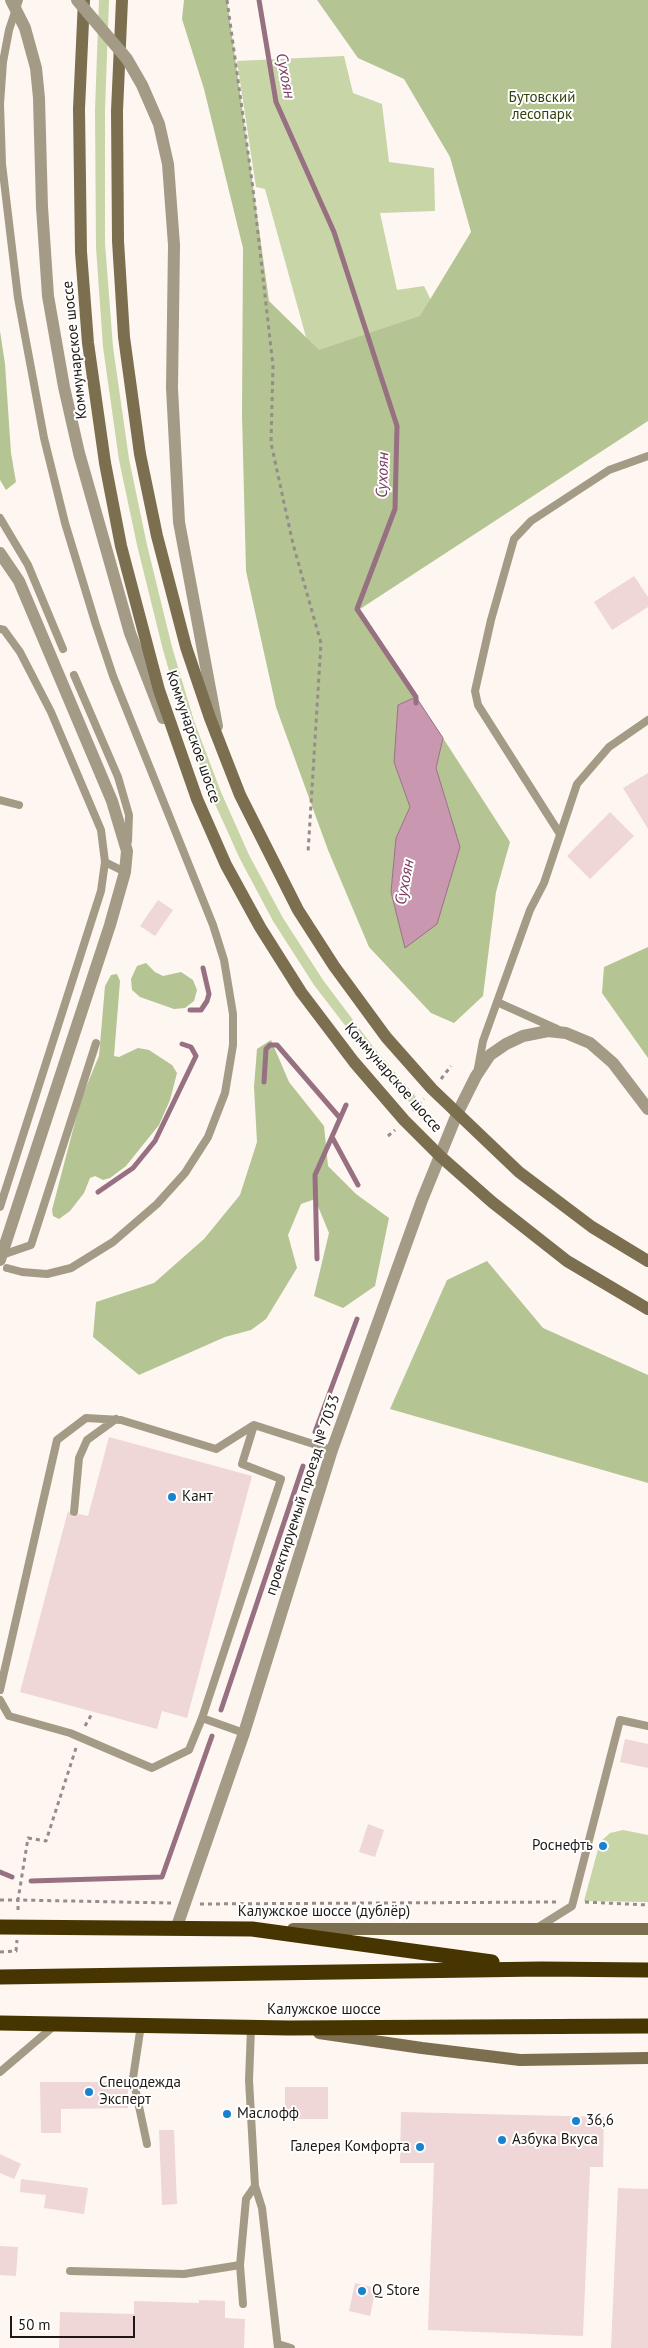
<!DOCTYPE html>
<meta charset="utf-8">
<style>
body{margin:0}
#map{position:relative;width:648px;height:2348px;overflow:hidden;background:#fef6f1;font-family:"PT Sans",sans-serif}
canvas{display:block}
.scale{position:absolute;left:10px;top:2316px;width:125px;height:22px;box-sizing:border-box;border:2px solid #1f1915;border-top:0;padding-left:6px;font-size:15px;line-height:18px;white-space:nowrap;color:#1f1915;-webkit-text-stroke:4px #fff;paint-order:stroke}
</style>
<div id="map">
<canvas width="648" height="2348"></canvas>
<div class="scale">50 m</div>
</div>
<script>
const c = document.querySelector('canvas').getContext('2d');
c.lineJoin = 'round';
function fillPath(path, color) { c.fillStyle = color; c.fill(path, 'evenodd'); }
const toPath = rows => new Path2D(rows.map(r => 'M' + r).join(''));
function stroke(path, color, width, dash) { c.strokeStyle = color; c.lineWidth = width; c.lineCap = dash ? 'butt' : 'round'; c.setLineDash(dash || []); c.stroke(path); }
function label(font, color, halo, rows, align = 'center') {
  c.font = font + ' "PT Sans",sans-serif'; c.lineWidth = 4; c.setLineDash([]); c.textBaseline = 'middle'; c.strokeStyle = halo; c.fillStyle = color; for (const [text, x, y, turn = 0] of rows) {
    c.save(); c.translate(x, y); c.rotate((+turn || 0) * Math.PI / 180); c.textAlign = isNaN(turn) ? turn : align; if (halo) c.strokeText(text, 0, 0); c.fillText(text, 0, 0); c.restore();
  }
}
fillPath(toPath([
 [99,0,109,0,105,110,105,243,113,347,129,459,147,545,172,647,194,721,221,792,249,855,283,918,323,980,374,1048,416,1097,410,1103,367,1054,314,985,273,921,240,859,211,795,184,722,163,650,137,545,119,460,103,347,96,247,95,110],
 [344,56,353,93,382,104,389,162,434,168,435,211,380,213,397,290,424,286,453,345,319,384,265,189,256,187,237,61],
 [623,1830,648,1835,648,1902,584,1901,600,1842,610,1833]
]), '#c7d5a7');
fillPath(toPath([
 [184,0,227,0,269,301,319,350,420,316,471,232,450,157,404,79,358,58,317,0,648,0,648,421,360,609,416,697,398,705,394,762,410,807,396,838,391,892,405,947,460,848,436,768,443,738,510,842,496,892,483,996,454,1023,431,1013,369,947,328,850,276,707,246,571,242,415,243,248,204,89,182,19],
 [0,331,5,364,11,453,16,482,6,490,0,480],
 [648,947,648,1058,602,993,604,967],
 [146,963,155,972,163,976,181,972,193,980,197,990,194,1001,185,1008,174,1009,140,997,132,990,131,979,137,966],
 [117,974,120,981,114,1056,119,1057,138,1048,149,1050,172,1065,177,1073,170,1100,159,1125,126,1166,110,1178,103,1180,95,1176,90,1178,84,1193,70,1211,59,1219,53,1216,52,1210,81,1099,99,1056,105,986,111,975],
 [271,1040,289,1082,324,1126,328,1166,356,1194,389,1218,375,1286,343,1308,314,1296,329,1233,315,1199,301,1204,288,1235,297,1268,266,1319,251,1330,225,1337,139,1375,93,1337,96,1302,154,1283,204,1239,240,1195,257,1142,254,1087,257,1049],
 [487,1261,543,1328,648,1375,648,1483,390,1409,447,1280]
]), '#b4c492');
const water = toPath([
 [416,697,443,738,436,768,460,847,437,924,405,948,391,892,396,838,410,807,394,762,398,705,416,697]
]);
fillPath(water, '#ca97b1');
stroke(water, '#977182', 1);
stroke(toPath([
 [259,0,276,102,334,232,397,426,395,509,357,609,416,697,416,703],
 [190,1010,201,1010,207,1001,209,994,203,968],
 [264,1082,266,1049,270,1045,277,1045,340,1118],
 [332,1137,358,1185],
 [98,1192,133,1168,155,1141,196,1056,191,1047,182,1044],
 [317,1259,315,1175,346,1105],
 [315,1432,357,1319],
 [221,1710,303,1466],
 [0,1872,12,1877],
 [31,1881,162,1877,212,1736]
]), '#977182', 5);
fillPath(toPath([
 [634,576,648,597,648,607,612,630,594,602],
 [648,773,648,829,623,788],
 [610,812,634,836,590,879,567,856],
 [158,900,173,910,155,936,140,926],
 [109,1437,252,1476,187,1718,162,1711,157,1729,20,1692,68,1511,73,1517,79,1514,88,1516],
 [625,1739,648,1744,648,1768,620,1762],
 [368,1824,384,1830,375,1857,359,1852],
 [40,2082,128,2082,128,2108,61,2109,61,2133,41,2133],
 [285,2087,328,2087,328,2119,285,2119],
 [401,2112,604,2117,603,2167,590,2167,583,2336,428,2330,434,2163,400,2163],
 [159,2130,174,2130,177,2204,162,2205],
 [0,2154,21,2164,14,2179,0,2173],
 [21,2179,88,2188,84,2214,44,2208,46,2195,20,2192],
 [618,2188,648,2189,648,2348,611,2348],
 [0,2246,18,2247,16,2276,0,2275],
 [355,2283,376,2288,370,2316,349,2311],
 [199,2300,225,2301,225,2318,245,2319,244,2348,59,2348,60,2312,134,2314,134,2301,199,2303]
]), '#eed7d6');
stroke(toPath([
 [227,0,253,189,273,366,271,443,293,544,321,643,308,853],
 [441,1079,451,1066],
 [413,1111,424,1099],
 [388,1136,395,1130],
 [85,1726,93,1712],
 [76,1748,46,1841,28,1838,18,1900,171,1903],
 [0,1900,18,1900,18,1912],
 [585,1902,648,1905],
 [200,1904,556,1902],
 [0,1952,16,1951,17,1940]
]), '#948d89', 3, [4, 4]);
stroke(toPath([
 [0,518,28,565,63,649],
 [0,629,4,630,20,652,51,712,101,830,105,862,101,891,0,1207],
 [74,675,118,777,129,815,128,841],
 [0,800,19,805],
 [560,834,478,705,475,691,491,620,514,539,531,521,609,470,648,456],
 [105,862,125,872],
 [497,1002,557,1029],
 [478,1068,483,1041,530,910,544,883,577,784,609,747,648,720],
 [2,1255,31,1245,96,1043],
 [7,1268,22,1272,47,1274,71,1268,113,1242,157,1204,185,1173,208,1137,225,1093,233,1045,233,1014,224,960,213,925,113,676,96,625,65,523,44,438,18,298,2,164,0,104,3,62,9,30,19,0],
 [74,1512,79,1458,87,1440,116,1419],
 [0,1690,57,1440,86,1418,121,1420,216,1449,254,1425,332,1450],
 [0,1700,9,1716,70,1733,152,1768,189,1750,202,1718,281,1479,242,1464,254,1425],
 [202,1718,244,1733],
 [537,1928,572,1906,620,1720,648,1726],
 [141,2025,133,2078,147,2144],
 [0,2072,54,2026],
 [255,2186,262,2208,278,2348],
 [70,2271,184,2274,240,2265],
 [243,2304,240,2265,246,2199,255,2186,249,2080,251,2028],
 [278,2344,291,2348]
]), '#a49b86', 8);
stroke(toPath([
 [42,207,48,296,64,387,79,453,130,633,163,718],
 [174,245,172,388,179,522,217,726],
 [0,553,19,581,112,801,127,851,125,872,110,925,0,1260],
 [176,1929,244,1733,332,1450,422,1200,457,1114,476,1076,490,1055,506,1044,523,1036,548,1031,566,1033,590,1043,613,1063,648,1109]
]), '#a49b86', 12);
stroke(toPath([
 [84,0,79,109,81,252,88,343,105,463,121,546,159,690,197,799,226,865,260,927,301,992,354,1062,404,1120,440,1156,492,1202,567,1261,648,1309],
 [122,0,117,111,118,241,124,337,140,454,157,536,186,647,210,718,240,795,298,910,334,966,386,1037,432,1089,519,1172,592,1227,648,1261],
 [293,1929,648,1929],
 [319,2033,422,2048,520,2060,648,2058]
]), '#7b6f50', 12);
stroke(toPath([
 [0,1927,252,1929,492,1962],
 [0,1977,541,1969,648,1970],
 [0,2023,289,2028,648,2026]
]), '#473501', 15);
stroke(toPath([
 [11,0,25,28,36,68,39,98,42,207],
 [77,0,127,59,142,85,159,124,168,164,174,245]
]), '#a49b86', 12);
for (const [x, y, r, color] of [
 [172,1497,5,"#1982cc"],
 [603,1846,5,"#1982cc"],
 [89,2092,5,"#1982cc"],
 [227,2114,5,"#1982cc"],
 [576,2121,5,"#1982cc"],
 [502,2140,5,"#1982cc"],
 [420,2147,5,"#1982cc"],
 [362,2291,5,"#1982cc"]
]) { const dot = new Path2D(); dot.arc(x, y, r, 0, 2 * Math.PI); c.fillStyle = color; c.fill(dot); stroke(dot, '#fff', 2); }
label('15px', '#354209', '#fff', [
 ["Бутовский",542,98],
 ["лесопарк",542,115]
]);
label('15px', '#1f1915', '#fff', [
 ["Коммунарское шоссе",75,350,-96],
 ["Коммунарское шоссе",193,737,71],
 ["Коммунарское шоссе",393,1078,49],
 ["проектируемый проезд № 7033",303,1495,-72],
 ["Калужское шоссе (дублёр)",324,1912],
 ["Калужское шоссе",324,2010]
]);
label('15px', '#1f1915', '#fff', [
 ["Кант",182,1497],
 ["Роснефть",593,1846,"right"],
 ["Спецодежда",99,2083],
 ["Эксперт",99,2100],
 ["Маслофф",237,2114],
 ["36,6",586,2121],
 ["Азбука Вкуса",512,2140],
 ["Галерея Комфорта",410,2147,"right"],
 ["Q Store",372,2291]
], 'left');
label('italic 16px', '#7c3d60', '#fff', [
 ["Сухоян",285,76,79],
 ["Сухоян",383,475,-88],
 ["Сухоян",405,882,-79]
]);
</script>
